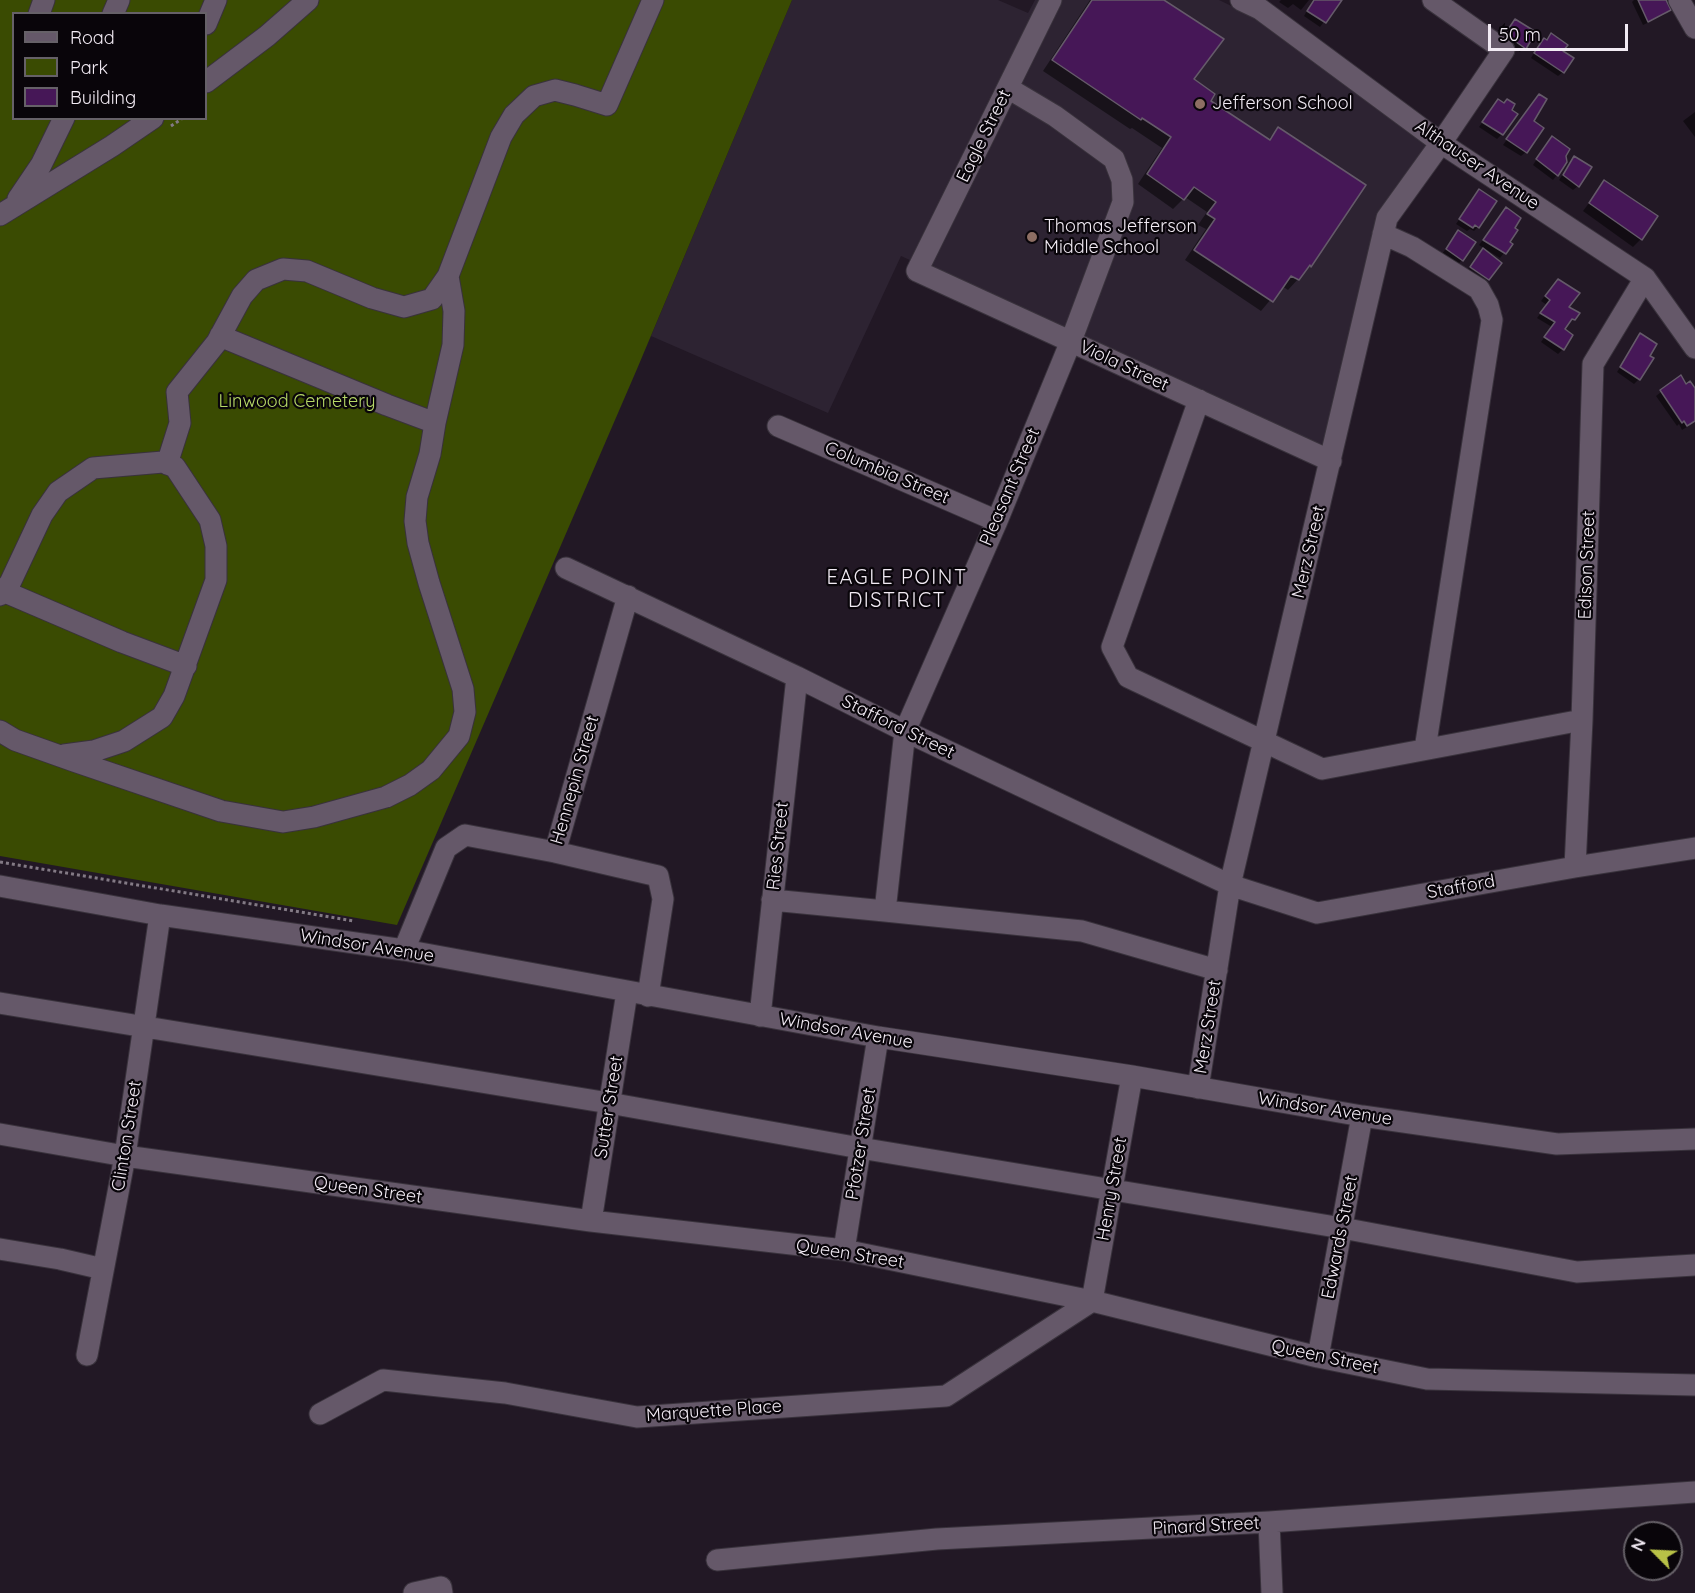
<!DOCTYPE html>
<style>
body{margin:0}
#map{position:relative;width:1695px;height:1593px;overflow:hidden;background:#221825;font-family:Quicksand,sans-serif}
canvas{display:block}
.legend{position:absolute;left:12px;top:12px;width:195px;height:108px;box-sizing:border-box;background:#09050a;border:2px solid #666168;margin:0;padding:8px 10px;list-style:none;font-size:18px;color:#f2ebf4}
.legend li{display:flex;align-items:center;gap:12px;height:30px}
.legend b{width:30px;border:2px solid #666168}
.north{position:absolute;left:1623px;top:1521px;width:60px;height:60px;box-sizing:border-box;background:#09050a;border:2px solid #666168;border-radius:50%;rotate:294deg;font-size:16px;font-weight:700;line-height:24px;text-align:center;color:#f2ebf4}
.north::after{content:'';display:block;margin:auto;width:21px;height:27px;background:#b8c147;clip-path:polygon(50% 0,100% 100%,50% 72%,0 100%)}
.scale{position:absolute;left:1488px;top:24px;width:140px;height:27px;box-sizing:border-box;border:3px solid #f2ebf4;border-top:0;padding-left:8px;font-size:18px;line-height:21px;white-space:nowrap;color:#f2ebf4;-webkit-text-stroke:4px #09050a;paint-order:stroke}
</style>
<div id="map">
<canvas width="1695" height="1593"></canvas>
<ul class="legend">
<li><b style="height:8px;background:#655869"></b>Road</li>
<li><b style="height:16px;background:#3a4b02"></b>Park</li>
<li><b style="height:16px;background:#461757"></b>Building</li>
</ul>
<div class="north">N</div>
<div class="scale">50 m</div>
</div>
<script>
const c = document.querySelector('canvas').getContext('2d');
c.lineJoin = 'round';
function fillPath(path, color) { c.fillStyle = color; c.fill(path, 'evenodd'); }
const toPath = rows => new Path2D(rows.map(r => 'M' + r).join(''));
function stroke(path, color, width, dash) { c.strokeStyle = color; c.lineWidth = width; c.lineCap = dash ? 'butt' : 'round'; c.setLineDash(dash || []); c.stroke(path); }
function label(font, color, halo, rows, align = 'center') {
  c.font = font + ' Quicksand,sans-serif'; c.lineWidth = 4.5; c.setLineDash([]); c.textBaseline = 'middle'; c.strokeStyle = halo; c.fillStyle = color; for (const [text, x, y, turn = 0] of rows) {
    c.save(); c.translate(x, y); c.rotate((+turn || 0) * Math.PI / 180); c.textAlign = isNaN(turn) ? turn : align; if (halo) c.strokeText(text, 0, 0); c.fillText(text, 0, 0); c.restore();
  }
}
fillPath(toPath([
 [792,0,998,0,1028,13,1035,0,1219,0,1256,18,1429,146,1377,217,1325,448,901,256,828,413,651,336]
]), '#2d2332');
fillPath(toPath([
 [0,0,792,0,637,369,397,925,0,856],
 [14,14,206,14,206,118,14,118]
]), '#3a4b02');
fillPath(toPath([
 [1090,0,1161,0,1192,80,1209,101,1268,140,1278,129,1364,186,1310,266,1288,290,1282,286,1261,311,1185,260,1206,229,1198,225,1207,212,1185,197,1173,209,1138,184,1162,148,1132,128,1130,129,1043,71],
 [1281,0,1309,0,1301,10,1293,4,1288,8,1279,2],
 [1313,0,1340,0,1320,27,1304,16],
 [1634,0,1664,0,1669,10,1664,15,1643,25,1632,2],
 [1515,21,1534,32,1520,52,1502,40],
 [1551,35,1561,51,1563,72,1558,76,1531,58,1539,45],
 [1535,100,1526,152,1521,156,1503,145],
 [1498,101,1502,134,1497,139,1479,127],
 [1695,112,1695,137,1683,121],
 [1548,142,1557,175,1553,180,1533,165],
 [1574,158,1578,186,1573,190,1559,180],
 [1605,182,1641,239,1633,247,1583,211],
 [1479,191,1478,227,1474,231,1470,229,1467,231,1456,224],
 [1506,209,1508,242,1511,244,1500,258,1479,245],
 [1458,232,1462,260,1457,265,1442,254],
 [1469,268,1487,281,1483,284,1466,272],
 [1553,285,1567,307,1578,313,1563,329,1563,349,1558,354,1541,342,1552,327,1537,318,1547,305,1541,301],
 [1641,335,1648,357,1639,379,1634,384,1617,372],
 [1680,377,1686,387,1695,391,1695,422,1682,430,1679,424,1677,426,1656,396]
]), '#0007');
const building = toPath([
 [1092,0,1164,0,1224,39,1194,79,1215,94,1211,101,1270,140,1278,127,1366,185,1311,267,1310,265,1299,280,1291,276,1273,302,1194,250,1215,219,1207,214,1216,202,1194,187,1184,200,1147,174,1171,137,1142,118,1141,120,1052,60,1092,0],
 [1314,0,1342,0,1326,23,1307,11,1314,0],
 [1638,0,1666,0,1671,10,1648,22,1638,0],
 [1515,19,1536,32,1526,49,1505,34,1515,19],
 [1551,33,1568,45,1563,51,1574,58,1564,73,1534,53,1544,38,1547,40,1551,33],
 [1539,94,1547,99,1534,121,1544,128,1527,153,1506,139,1539,94],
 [1498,99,1504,103,1507,99,1515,104,1512,110,1518,114,1503,135,1482,122,1498,99],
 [1552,136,1570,149,1566,156,1567,162,1558,176,1536,159,1552,136],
 [1574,156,1592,167,1579,187,1563,175,1574,156],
 [1604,180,1658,216,1642,240,1589,203,1604,180],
 [1479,189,1497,201,1479,228,1475,225,1473,228,1459,219,1479,189],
 [1506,207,1521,218,1515,228,1518,230,1510,242,1513,244,1506,254,1483,240,1506,207],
 [1458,230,1476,242,1463,261,1446,249,1458,230],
 [1483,248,1502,263,1489,280,1470,267,1483,248],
 [1558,279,1580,293,1569,307,1580,313,1575,320,1572,319,1565,329,1573,335,1564,350,1544,337,1555,322,1540,313,1550,300,1545,296,1558,279],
 [1640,333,1657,344,1650,356,1654,358,1640,380,1620,367,1640,333],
 [1681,375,1686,384,1690,381,1695,388,1695,421,1687,426,1684,421,1682,423,1660,390,1681,375]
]);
fillPath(building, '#461757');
stroke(building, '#655a6a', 1.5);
const minor = toPath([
 [1051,0,917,271,1331,461],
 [1241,0,1260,9,1441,143,1645,278,1695,348],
 [1679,0,1695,28],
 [39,14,44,0],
 [113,14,119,0],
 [206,24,216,0],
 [206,82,267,36,308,0],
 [1008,88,1055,116,1114,159,1122,180,1123,202,1071,341,997,521,905,731,885,911,1082,931,1217,970],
 [18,199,41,165,64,118],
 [0,215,112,146,153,118],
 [1383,234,1412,247,1479,289,1488,305,1492,320,1425,749],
 [220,336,387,405,435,423],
 [1199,400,1112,647,1128,677,1322,769,1582,720],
 [778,426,997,521],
 [167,464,180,423,177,392,217,342,242,296,256,280,283,269,307,271,372,298,404,307,432,299,448,276,501,137,514,115,534,96,555,90,575,95,607,105,653,0],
 [566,568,797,677,905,731,1230,885,1317,913,1575,867,1695,848],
 [3,591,122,642,186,666],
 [0,595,10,583,42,515,58,492,93,468,163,462,175,467,210,520,216,546,216,580,174,696,162,717,124,741,94,751,64,755],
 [0,731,15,740,74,761,221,811,283,822,314,817,386,797,410,785,431,770,459,736,465,712,463,689,429,583,418,543,415,521,417,497,430,454,435,423,453,345,454,311,448,276],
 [555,852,658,876,663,899,648,996],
 [1575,867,1582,720,1593,364,1645,278],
 [0,886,160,915,404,950,878,1037,1132,1076,1362,1116,1557,1144,1695,1139],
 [772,900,885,911],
 [404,950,446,848,465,835,555,852,628,596],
 [0,1003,609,1103,860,1148,1342,1228,1577,1272,1695,1265],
 [760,1016,797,677],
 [1198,1088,1230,885,1387,218,1441,143,1504,50,1433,0],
 [0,1134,125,1156,591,1221,844,1250,1092,1301,1318,1357,1427,1379,1695,1385],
 [591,1221,627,992],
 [0,1249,60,1259,103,1269],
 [844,1250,878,1037],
 [87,1355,125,1156,160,915],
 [1318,1357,1362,1116],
 [320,1414,383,1380,505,1393,637,1417,946,1396,1092,1301,1132,1076],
 [1269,1522,1272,1593],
 [717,1560,937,1539,1269,1522,1695,1492],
 [414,1593,441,1587,442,1593]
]);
stroke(minor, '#39323c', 23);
stroke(toPath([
 [171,126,183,118],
 [0,862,354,921]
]), '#837a85', 3, [3, 3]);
stroke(minor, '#655869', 21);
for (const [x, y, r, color] of [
 [1200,104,6,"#8d6e63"],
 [1032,237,6,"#8d6e63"]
]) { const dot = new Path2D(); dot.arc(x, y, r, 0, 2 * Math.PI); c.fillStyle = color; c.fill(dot); stroke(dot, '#09050a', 2); }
label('18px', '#f2ebf4', '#09050a', [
 ["Jefferson School",1212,104],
 ["Thomas Jefferson",1044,227],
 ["Middle School",1044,248]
], 'left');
label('18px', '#f2ebf4', '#09050a', [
 ["Eagle Street",984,136,-64],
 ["Althauser Avenue",1477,165,34],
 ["Viola Street",1124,366,25],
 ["Columbia Street",887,473,23],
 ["Pleasant Street",1010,487,-67],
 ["Merz Street",1309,552,-77],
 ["Edison Street",1587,565,-88],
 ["Stafford Street",898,727,26],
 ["Hennepin Street",575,780,-74],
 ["Ries Street",778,846,-84],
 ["Stafford",1461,887,-10],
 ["Windsor Avenue",367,946,9],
 ["Merz Street",1208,1027,-81],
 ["Windsor Avenue",846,1031,10],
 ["Sutter Street",609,1107,-81],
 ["Windsor Avenue",1325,1109,9],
 ["Clinton Street",127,1136,-81],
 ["Pfotzer Street",861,1144,-81],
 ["Henry Street",1112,1189,-80],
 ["Queen Street",368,1190,8],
 ["Edwards Street",1340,1237,-79],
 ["Queen Street",850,1254,9],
 ["Queen Street",1325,1357,12],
 ["Marquette Place",714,1411,-4],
 ["Pinard Street",1206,1526,-3]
]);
label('18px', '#b6d867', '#09050a', [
 ["Linwood Cemetery",297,402]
]);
c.letterSpacing = '1.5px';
label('20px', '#f2ebf4', '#09050a', [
 ["EAGLE POINT",897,578],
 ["DISTRICT",897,601]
]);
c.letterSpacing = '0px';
</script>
